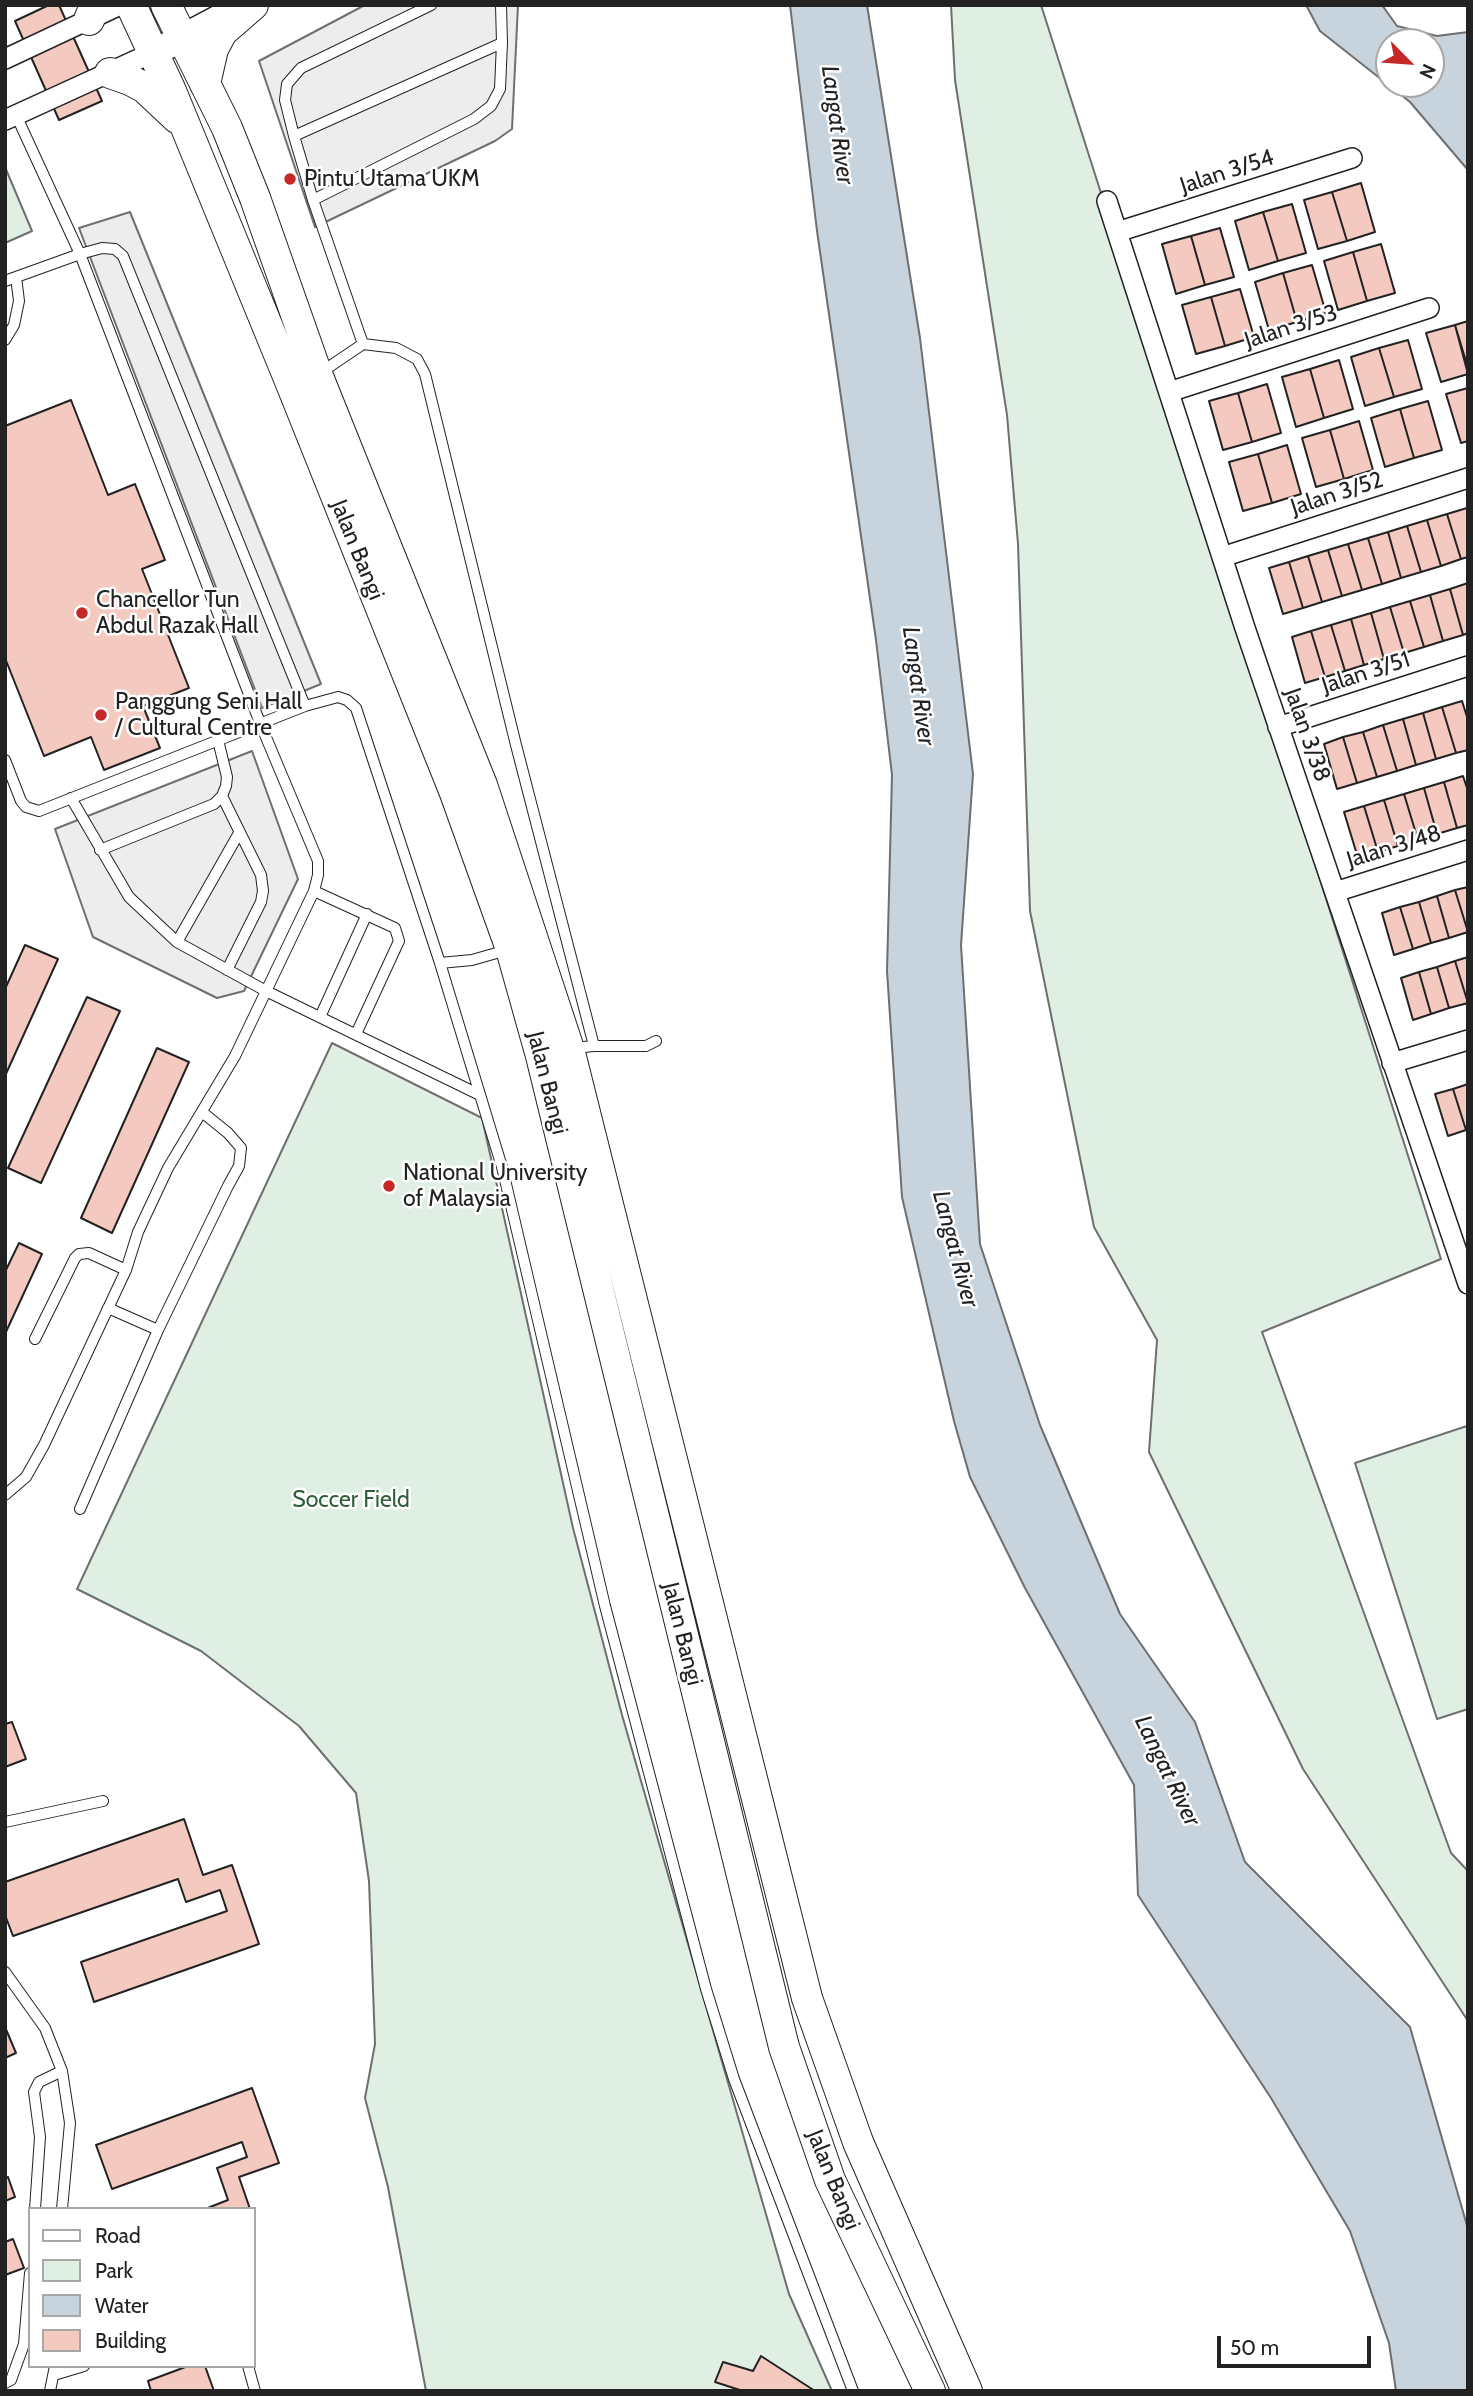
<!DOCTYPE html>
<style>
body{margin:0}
#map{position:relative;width:1473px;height:2396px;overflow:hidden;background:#fff;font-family:Cabin,sans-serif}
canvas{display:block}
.frame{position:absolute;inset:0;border:7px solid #222;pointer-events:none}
.legend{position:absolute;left:28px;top:2207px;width:228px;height:161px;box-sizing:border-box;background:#fff;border:2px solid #a7a7a7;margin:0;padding:9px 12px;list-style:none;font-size:21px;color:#222}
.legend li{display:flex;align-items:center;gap:14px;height:35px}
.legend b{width:35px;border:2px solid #a7a7a7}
.north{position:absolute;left:1375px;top:28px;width:70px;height:70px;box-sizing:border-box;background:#fff;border:2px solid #a7a7a7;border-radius:50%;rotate:115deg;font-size:19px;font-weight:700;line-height:28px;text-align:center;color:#222}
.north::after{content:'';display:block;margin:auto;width:24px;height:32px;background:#c62828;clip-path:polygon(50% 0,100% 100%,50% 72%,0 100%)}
.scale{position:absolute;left:1217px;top:2336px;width:154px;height:32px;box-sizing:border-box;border:4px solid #222;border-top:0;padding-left:9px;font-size:21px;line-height:24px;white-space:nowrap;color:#222;-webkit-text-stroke:5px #fff;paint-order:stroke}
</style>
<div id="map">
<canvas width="1473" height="2396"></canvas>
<div class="frame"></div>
<ul class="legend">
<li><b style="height:9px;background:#fff"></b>Road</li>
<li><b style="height:19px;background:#e0efe3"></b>Park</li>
<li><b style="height:19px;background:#c7d3dd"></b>Water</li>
<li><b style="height:19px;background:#f3c9c0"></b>Building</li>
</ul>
<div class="north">N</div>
<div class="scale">50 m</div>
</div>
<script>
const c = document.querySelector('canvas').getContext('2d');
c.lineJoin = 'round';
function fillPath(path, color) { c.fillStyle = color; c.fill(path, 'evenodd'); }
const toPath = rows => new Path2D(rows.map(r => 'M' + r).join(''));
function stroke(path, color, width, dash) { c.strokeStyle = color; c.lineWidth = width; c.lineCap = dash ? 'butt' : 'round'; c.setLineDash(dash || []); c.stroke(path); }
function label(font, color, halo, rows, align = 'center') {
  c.font = font + ' Cabin,sans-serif'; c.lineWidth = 5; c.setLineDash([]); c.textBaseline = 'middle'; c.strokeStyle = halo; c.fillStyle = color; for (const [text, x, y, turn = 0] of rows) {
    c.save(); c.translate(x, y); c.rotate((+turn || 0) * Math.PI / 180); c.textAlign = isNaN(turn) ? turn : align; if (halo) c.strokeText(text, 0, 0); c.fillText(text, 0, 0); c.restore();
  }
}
const green = toPath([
 [951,5,1041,5,1441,1259,1262,1332,1451,1853,1468,1871,1468,2021,1303,1769,1149,1452,1157,1340,1094,1227,1030,911,1018,544,1007,415,955,80,951,5],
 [5,167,32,231,5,243,5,167],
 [332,1043,482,1118,573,1528,622,1715,789,2294,832,2391,426,2391,388,2187,365,2098,375,2044,369,1881,356,1793,299,1726,201,1651,77,1589,332,1043],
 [1467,1426,1468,1709,1437,1719,1355,1463,1467,1426]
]);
fillPath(green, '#e0efe3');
stroke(green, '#6f6f6f', 2);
const parking = toPath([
 [365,5,518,5,512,129,495,141,315,227,259,61,365,5],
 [130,212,321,684,262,708,79,228,130,212],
 [252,751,298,879,244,991,217,998,93,937,55,829,252,751]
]);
fillPath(parking, '#ededed');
stroke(parking, '#6f6f6f', 2);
const water = toPath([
 [790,5,867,5,920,338,973,774,961,945,980,1244,1040,1425,1120,1614,1195,1722,1245,1862,1410,2027,1468,2229,1468,2391,1396,2391,1389,2343,1350,2231,1271,2098,1138,1895,1134,1785,1025,1588,970,1477,954,1421,902,1197,887,971,892,775,876,640,817,231,790,5],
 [1306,5,1382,5,1397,26,1437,36,1468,32,1468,170,1410,102,1320,31,1306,5],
 [1389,42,1431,42,1431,84,1389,84,1389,42]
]);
fillPath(water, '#c7d3dd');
stroke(water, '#6f6f6f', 2);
const building = toPath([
 [49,5,59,5,102,101,59,120,15,21,49,5],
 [1361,183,1375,232,1347,241,1332,192,1361,183],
 [1332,192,1347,241,1318,249,1304,200,1332,192],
 [1292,204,1306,253,1278,261,1263,212,1292,204],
 [1263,212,1278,261,1249,270,1235,221,1263,212],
 [1220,228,1234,277,1205,285,1191,236,1220,228],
 [1191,236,1205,285,1176,294,1162,244,1191,236],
 [1381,244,1395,293,1367,301,1353,252,1381,244],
 [1353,252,1367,301,1338,310,1324,261,1353,252],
 [1312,265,1326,313,1297,322,1283,273,1312,265],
 [1283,273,1297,322,1269,330,1255,282,1283,273],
 [1240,289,1254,337,1225,346,1211,297,1240,289],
 [1211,297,1225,346,1196,354,1182,305,1211,297],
 [1468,321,1468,368,1455,325,1468,321],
 [1455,325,1468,374,1441,382,1426,333,1455,325],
 [1408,340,1422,389,1394,397,1379,348,1408,340],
 [1379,348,1394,397,1365,406,1351,357,1379,348],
 [1339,360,1353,409,1324,418,1310,369,1339,360],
 [1310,369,1324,418,1296,427,1282,377,1310,369],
 [1267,384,1281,433,1252,442,1238,393,1267,384],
 [1468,388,1468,441,1461,443,1446,394,1468,388],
 [1238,393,1252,442,1223,450,1209,401,1238,393],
 [71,400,108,495,135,484,165,560,142,569,189,688,143,706,160,748,104,770,91,737,44,756,5,658,5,426,71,400],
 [1428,401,1442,450,1414,458,1400,409,1428,401],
 [1400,409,1414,458,1385,467,1371,418,1400,409],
 [1359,421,1373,470,1344,479,1330,430,1359,421],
 [1330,430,1344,479,1316,487,1302,438,1330,430],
 [1287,445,1301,494,1272,503,1258,454,1287,445],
 [1258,454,1272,503,1243,511,1229,462,1258,454],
 [1467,508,1468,557,1461,559,1447,514,1467,508],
 [1447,514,1461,559,1441,566,1427,520,1447,514],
 [1427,520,1441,566,1421,572,1407,526,1427,520],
 [1407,526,1421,572,1401,578,1388,532,1407,526],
 [1388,532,1401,578,1382,584,1368,538,1388,532],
 [1368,538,1382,584,1362,590,1348,544,1368,538],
 [1348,544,1362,590,1342,596,1328,550,1348,544],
 [1328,550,1342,596,1322,602,1308,556,1328,550],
 [1308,556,1322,602,1303,608,1289,562,1308,556],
 [1289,562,1303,608,1283,614,1269,568,1289,562],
 [1468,583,1468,633,1463,635,1450,589,1468,583],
 [1450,589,1463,635,1443,641,1430,595,1450,589],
 [1430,595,1443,641,1424,647,1410,601,1430,595],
 [1410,601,1424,647,1404,653,1390,607,1410,601],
 [1390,607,1404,653,1384,659,1371,613,1390,607],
 [1371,613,1384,659,1364,665,1351,619,1371,613],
 [1351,619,1364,665,1345,671,1331,625,1351,619],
 [1331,625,1345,671,1325,677,1311,631,1331,625],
 [1311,631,1325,677,1305,683,1292,637,1311,631],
 [1462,701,1468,720,1468,750,1456,753,1442,707,1462,701],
 [1442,707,1456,753,1436,759,1423,713,1442,707],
 [1423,713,1436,759,1416,765,1403,719,1423,713],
 [1403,719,1416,765,1397,771,1383,725,1403,719],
 [1383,725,1397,771,1377,777,1363,732,1383,725],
 [1363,732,1377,777,1357,783,1343,737,1363,732],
 [1343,737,1357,783,1337,789,1324,744,1343,737],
 [1463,776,1468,791,1468,825,1457,828,1444,782,1463,776],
 [1444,782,1457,828,1437,834,1424,788,1444,782],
 [1424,788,1437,834,1418,840,1404,794,1424,788],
 [1404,794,1418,840,1398,846,1384,800,1404,794],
 [1384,800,1398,846,1378,852,1364,806,1384,800],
 [1364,806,1378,852,1358,858,1344,812,1364,806],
 [1468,887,1468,932,1455,890,1468,887],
 [1455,890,1468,932,1449,938,1437,896,1455,890],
 [1437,896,1449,938,1431,943,1419,902,1437,896],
 [1419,902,1431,943,1413,949,1400,907,1419,902],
 [1400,907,1413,949,1394,955,1382,913,1400,907],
 [25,945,58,959,5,1076,5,989,25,945],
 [1468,957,1468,1003,1455,961,1468,957],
 [1455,961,1468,1003,1449,1008,1437,967,1455,961],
 [1437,967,1449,1008,1431,1014,1419,972,1437,967],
 [1419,972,1431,1014,1413,1020,1401,978,1419,972],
 [87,997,120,1011,41,1183,8,1168,87,997],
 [157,1048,189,1062,112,1233,81,1218,157,1048],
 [1468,1084,1468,1130,1466,1130,1453,1089,1468,1084],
 [1453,1089,1466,1130,1448,1136,1435,1094,1453,1089],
 [19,1243,42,1254,5,1334,5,1272,19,1243],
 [12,1722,26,1759,5,1767,5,1724,12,1722],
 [184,1819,203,1875,232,1865,259,1944,94,2002,81,1962,227,1911,220,1890,186,1902,178,1879,13,1936,5,1915,5,1882,184,1819],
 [5,2027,16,2053,5,2058,5,2027],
 [252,2088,279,2163,239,2177,250,2209,205,2209,228,2200,217,2168,247,2157,242,2142,112,2189,96,2145,252,2088],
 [8,2177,15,2197,5,2201,5,2178,8,2177],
 [13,2239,24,2268,5,2275,5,2242,13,2239],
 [761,2356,815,2391,743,2391,715,2382,723,2362,753,2371,761,2356],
 [188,2366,205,2366,214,2391,151,2391,148,2381,188,2366]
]);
fillPath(building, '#f3c9c0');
stroke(building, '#222', 2);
const service = toPath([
 [294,136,502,43],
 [313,200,474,119,491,106,500,89,502,43,501,5],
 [5,281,80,254,16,115],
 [5,340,14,325,19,301,16,277],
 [363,344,396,348,417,359,425,374,516,745,594,1046],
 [320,373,363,344,313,200,294,136,285,100,287,84,301,68,431,5],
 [5,760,21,801,26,807,39,811,305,706,338,697,347,700,356,708,440,963,502,1167,605,1606,706,1989,734,2079,853,2391],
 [222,796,261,875,263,891,261,902,227,970],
 [71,798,129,897,177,942,266,991,480,1095],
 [100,850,214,804,222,796,226,786,227,777,218,740],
 [314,891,395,928,399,941,356,1034],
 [177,942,239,833],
 [440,963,472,960,507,950],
 [320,1017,367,914],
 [573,1048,594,1046,646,1046,656,1041],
 [158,1330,228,1186,239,1166,241,1148,228,1133,202,1112],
 [35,1339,75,1258,79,1254,89,1253,126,1270],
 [5,1495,26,1477,44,1445,126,1270,138,1232,168,1168,235,1056,314,891,318,875,318,861,260,723,80,254,102,248,115,249,123,256,305,706],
 [80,1509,158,1330,108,1308],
 [5,1822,103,1801],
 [5,1972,45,2028,62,2071,70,2123,62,2209],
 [35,2209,40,2137,34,2092,39,2082,62,2071],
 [248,2366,255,2391],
 [54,2375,84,2366],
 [5,2383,11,2380,24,2344,30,2273],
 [50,2391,55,2366]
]);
const minor = toPath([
 [5,59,120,5],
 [5,120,154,52],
 [1107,201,1245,628,1468,1284],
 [1117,232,1352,158],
 [1169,392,1429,308],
 [1222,557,1468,478],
 [1278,727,1468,666],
 [1335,892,1468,850],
 [1392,1063,1468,1040]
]);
const secondary = toPath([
 [165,47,242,6]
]);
const primary = toPath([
 [131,5,171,91,292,386,455,793,511,949,541,1056,784,2047,830,2180,930,2391],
 [166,5,227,128,255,198,317,374,482,785,569,1049,807,1998,858,2142,967,2391],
 [89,20,95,5],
 [110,73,130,80,145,88,177,118],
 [205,84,213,49,222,32,253,5]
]);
stroke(service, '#222', 12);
stroke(minor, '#222', 22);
stroke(secondary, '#222', 29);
stroke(primary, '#222', 32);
stroke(service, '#fff', 10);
stroke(minor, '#fff', 19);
stroke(secondary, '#fff', 26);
stroke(primary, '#fff', 30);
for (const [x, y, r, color] of [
 [290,179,7,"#c62828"],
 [82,613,7,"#c62828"],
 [101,715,7,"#c62828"],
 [389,1186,7,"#c62828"]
]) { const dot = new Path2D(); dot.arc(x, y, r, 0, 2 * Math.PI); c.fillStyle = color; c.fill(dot); stroke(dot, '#fff', 2.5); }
label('23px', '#222', '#fff', [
 ["Jalan 3/54",1227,172,-18],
 ["Jalan 3/53",1291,327,-18],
 ["Jalan 3/52",1337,494,-18],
 ["Jalan Bangi",357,550,68],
 ["Jalan 3/51",1366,673,-18],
 ["Jalan 3/38",1307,735,71],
 ["Jalan 3/48",1394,847,-17],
 ["Jalan Bangi",547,1083,76],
 ["Jalan Bangi",682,1634,76],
 ["Jalan Bangi",833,2180,68]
]);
label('23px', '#222', '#fff', [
 ["Pintu Utama UKM",304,179],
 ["Chancellor Tun",96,600],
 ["Abdul Razak Hall",96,626],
 ["Panggung Seni Hall",115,702],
 ["/ Cultural Centre",115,728],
 ["National University",403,1173],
 ["of Malaysia",403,1199]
], 'left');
label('23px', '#2f5e38', '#fff', [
 ["Soccer Field",351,1500]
]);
label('italic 24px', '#222', '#fff', [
 ["Langat River",837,125,82],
 ["Langat River",918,686,82],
 ["Langat River",955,1249,75],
 ["Langat River",1167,1771,64]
]);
</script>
